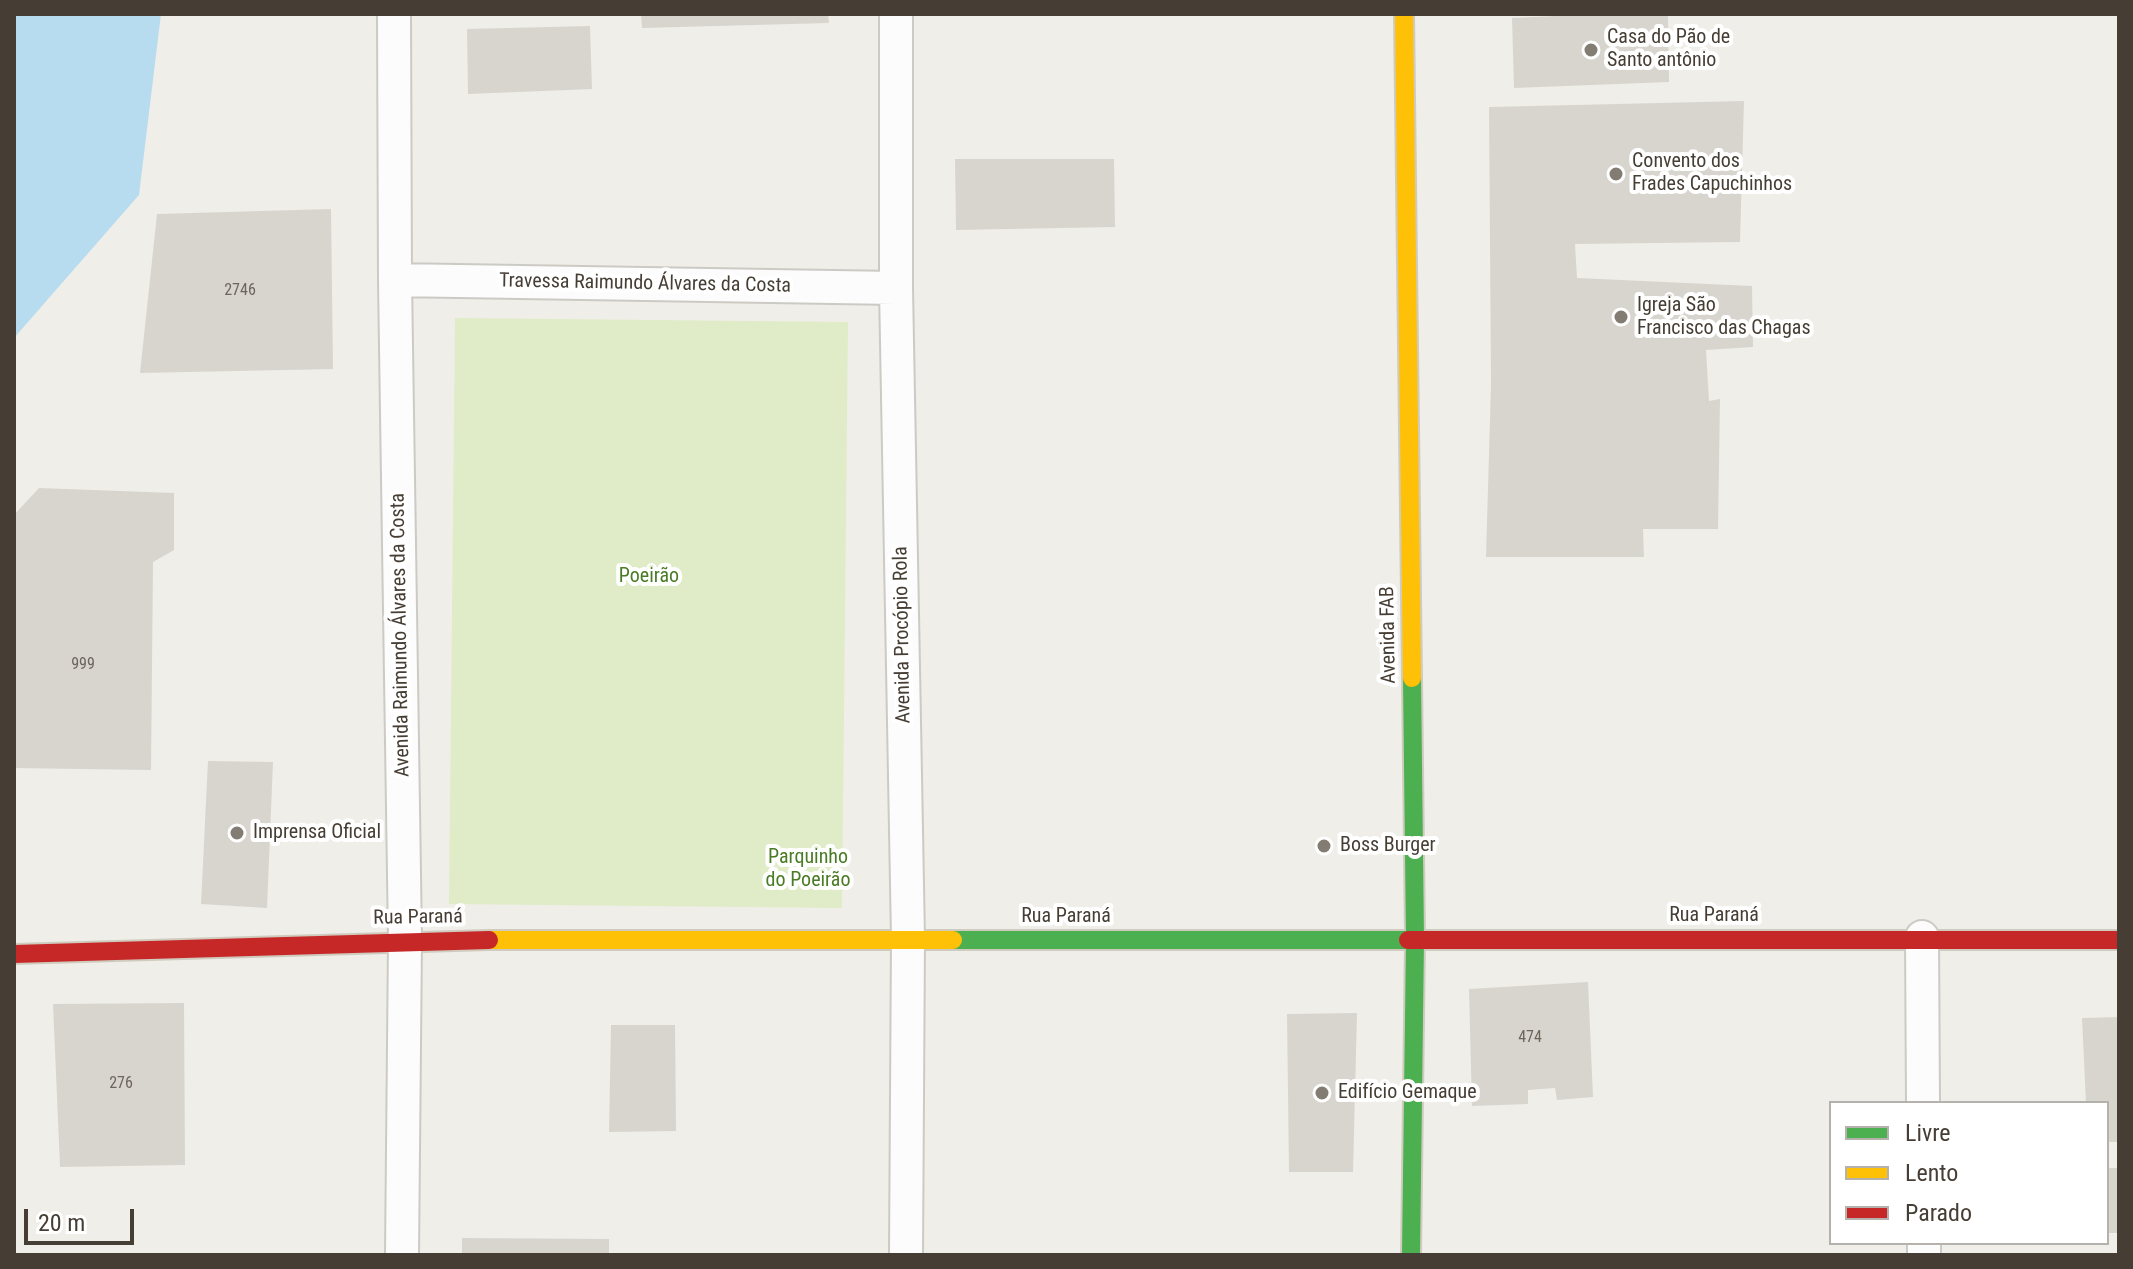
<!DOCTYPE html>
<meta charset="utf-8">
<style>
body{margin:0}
#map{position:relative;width:2133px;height:1269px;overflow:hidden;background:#f0eee8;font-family:"Roboto Condensed",sans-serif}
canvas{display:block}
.frame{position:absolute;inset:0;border:16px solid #463e34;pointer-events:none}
.legend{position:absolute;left:1829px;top:1101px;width:280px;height:144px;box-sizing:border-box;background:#fff;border:2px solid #b5b2ae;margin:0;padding:10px 14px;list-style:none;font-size:24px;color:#463e34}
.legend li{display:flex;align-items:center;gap:16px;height:40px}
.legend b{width:40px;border:2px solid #b5b2ae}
.scale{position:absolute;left:24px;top:1209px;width:110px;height:36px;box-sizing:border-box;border:4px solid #463e34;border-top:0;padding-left:10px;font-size:24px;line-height:28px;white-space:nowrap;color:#463e34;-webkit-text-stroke:6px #fff;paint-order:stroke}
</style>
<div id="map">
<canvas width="2133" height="1269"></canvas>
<div class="frame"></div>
<ul class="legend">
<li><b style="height:10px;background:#4caf50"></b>Livre</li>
<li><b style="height:10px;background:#ffc107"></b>Lento</li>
<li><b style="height:10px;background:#c62828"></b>Parado</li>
</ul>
<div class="scale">20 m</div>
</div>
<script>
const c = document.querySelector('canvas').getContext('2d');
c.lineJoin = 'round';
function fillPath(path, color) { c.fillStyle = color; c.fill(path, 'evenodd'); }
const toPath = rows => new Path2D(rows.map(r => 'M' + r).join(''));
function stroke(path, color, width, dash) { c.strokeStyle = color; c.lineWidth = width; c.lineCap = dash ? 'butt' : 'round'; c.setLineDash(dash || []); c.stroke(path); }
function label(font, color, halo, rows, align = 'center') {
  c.font = font + ' "Roboto Condensed",sans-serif'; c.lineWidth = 8; c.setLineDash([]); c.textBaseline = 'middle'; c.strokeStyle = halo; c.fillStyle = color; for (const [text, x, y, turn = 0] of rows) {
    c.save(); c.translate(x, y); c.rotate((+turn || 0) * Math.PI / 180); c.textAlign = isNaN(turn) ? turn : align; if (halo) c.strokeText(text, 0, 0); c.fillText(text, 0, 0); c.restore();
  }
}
fillPath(toPath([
 [455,318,848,322,842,908,449,904]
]), '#dfecc7');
fillPath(toPath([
 [14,14,161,14,139,195,14,338]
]), '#b7dcf0');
fillPath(toPath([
 [641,14,828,14,829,23,642,28],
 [1599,14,1668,14,1669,82,1514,88,1512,18],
 [590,26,592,89,468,94,467,29],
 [1744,101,1740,242,1575,244,1577,278,1752,286,1753,347,1706,350,1709,401,1720,399,1718,529,1643,529,1644,557,1486,557,1491,384,1489,107],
 [955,159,1114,159,1115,227,956,230],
 [331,209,333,369,140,373,157,214],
 [39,488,174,493,174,550,153,562,151,770,14,768,14,515],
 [208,761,273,762,267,908,201,904],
 [1588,982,1593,1097,1557,1100,1555,1088,1528,1090,1528,1104,1472,1106,1469,989],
 [184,1003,185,1165,60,1167,53,1004],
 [1357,1013,1353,1172,1289,1172,1287,1014],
 [2119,1017,2119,1142,2107,1142,2107,1103,2086,1103,2082,1018],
 [611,1025,675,1025,676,1131,609,1132],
 [2107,1168,2119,1168,2119,1233,2107,1233],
 [462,1238,609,1239,609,1255,462,1255]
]), '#d8d5cf');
const street = toPath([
 [394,14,395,280,405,940,402,1255],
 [896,14,896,288,908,938,906,1255],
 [395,280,896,288],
 [1922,937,1923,1103],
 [1924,1243,1924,1255]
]);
const fast = toPath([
 [953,940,1408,940],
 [1411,1255,1415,939,1412,678]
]);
const slow = toPath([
 [1404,14,1412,678],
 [489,940,953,940]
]);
const jam = toPath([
 [1408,940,2119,940],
 [14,954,489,940]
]);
stroke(street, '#cccac4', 36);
stroke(fast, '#d0cbbf', 22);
stroke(slow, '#d0cbbf', 22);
stroke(jam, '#d0cbbf', 22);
stroke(street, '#fdfcfc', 32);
stroke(fast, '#4caf50', 18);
stroke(slow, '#ffc107', 18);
stroke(jam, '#c62828', 18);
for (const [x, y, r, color] of [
 [1591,50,8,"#827c73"],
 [1616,174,8,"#827c73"],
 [1621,317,8,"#827c73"],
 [237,833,8,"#827c73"],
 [1324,846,8,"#827c73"],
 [1322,1093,8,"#827c73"]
]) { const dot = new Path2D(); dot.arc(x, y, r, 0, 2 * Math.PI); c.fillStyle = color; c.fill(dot); stroke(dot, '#fff', 3); }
label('16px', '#6c655c', null, [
 ["2746",240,291],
 ["999",83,665],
 ["474",1530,1038],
 ["276",121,1084]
]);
label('20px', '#463e34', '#fff', [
 ["Casa do Pão de",1607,38],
 ["Santo antônio",1607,61],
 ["Convento dos",1632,162],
 ["Frades Capuchinhos",1632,185],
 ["Igreja São",1637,306],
 ["Francisco das Chagas",1637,329],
 ["Imprensa Oficial",253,833],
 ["Boss Burger",1340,846],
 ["Edifício Gemaque",1338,1093]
], 'left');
label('20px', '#463e34', '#fff', [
 ["Travessa Raimundo Álvares da Costa",645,284,1],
 ["Avenida Raimundo Álvares da Costa",401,635,-91],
 ["Avenida Procópio Rola",903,635,-91],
 ["Avenida FAB",1389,635,-91],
 ["Rua Paraná",1714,916],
 ["Rua Paraná",1066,917],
 ["Rua Paraná",418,918,-1]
]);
label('20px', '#4a7b25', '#fff', [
 ["Poeirão",649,577],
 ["Parquinho",808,858],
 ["do Poeirão",808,881]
]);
</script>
